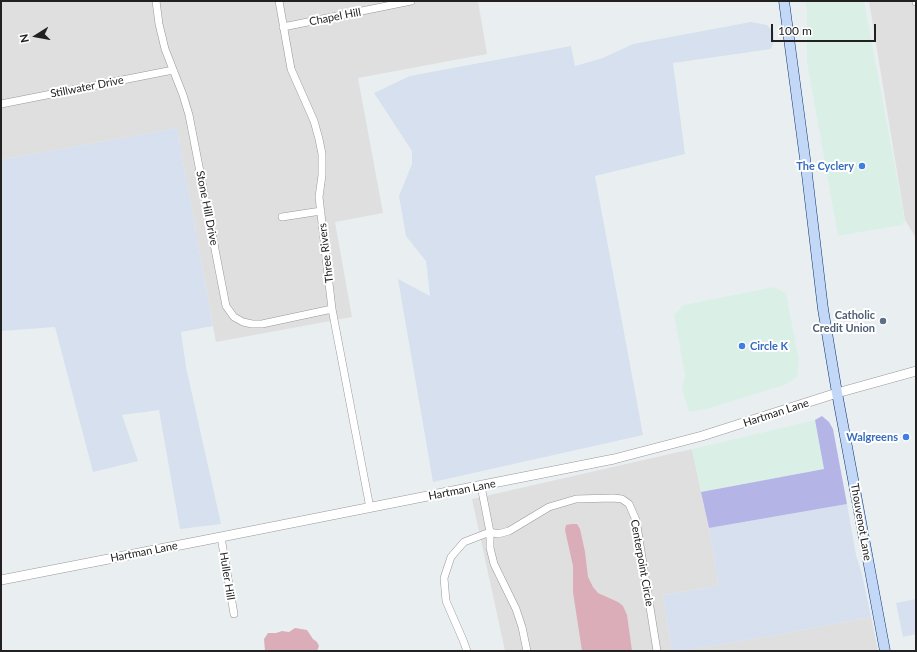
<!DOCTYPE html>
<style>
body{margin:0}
#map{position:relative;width:917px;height:652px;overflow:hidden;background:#e9eff1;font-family:Lato,sans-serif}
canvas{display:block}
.frame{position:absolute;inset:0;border:2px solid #212121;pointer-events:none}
.north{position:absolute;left:16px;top:16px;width:40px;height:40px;-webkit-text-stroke:3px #fff;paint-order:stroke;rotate:259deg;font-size:11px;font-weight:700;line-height:16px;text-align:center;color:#212121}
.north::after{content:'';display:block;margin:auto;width:14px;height:18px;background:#212121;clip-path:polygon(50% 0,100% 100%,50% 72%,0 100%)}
.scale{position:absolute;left:771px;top:24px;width:105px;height:18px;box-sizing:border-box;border:2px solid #212121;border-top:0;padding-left:5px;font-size:12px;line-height:14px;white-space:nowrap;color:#212121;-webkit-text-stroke:3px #fff;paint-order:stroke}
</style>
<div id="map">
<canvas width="917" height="652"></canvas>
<div class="frame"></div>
<div class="north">N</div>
<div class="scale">100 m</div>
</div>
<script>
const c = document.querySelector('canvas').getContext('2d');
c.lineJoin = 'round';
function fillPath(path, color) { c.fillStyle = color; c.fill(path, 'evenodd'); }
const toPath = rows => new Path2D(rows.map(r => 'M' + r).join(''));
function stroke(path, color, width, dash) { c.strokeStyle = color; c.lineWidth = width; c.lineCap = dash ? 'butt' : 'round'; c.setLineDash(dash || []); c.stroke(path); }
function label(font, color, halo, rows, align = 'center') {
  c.font = font + ' Lato,sans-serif'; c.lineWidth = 4; c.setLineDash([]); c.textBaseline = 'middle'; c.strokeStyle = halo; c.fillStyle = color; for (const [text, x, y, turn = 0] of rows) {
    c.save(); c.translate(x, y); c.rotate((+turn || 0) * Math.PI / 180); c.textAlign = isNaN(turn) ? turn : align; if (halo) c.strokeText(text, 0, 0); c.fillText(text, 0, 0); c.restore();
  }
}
fillPath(toPath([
 [1,1,478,1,487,54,358,78,383,213,335,222,352,317,216,342,177,128,1,160],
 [869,1,916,1,916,238,905,220],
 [692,449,709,528,719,586,663,595,672,651,505,651,472,499],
 [871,617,878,651,681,651,771,636]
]), '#dfdfdf');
fillPath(toPath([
 [805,1,864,1,905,220,902,225,838,236,807,62,807,9],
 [774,287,786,293,799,361,797,377,785,385,706,409,689,412,682,389,685,375,674,315,683,305],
 [815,420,824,469,701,492,692,449]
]), '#daf0e6');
fillPath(toPath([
 [751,22,767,25,774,32,774,41,771,49,673,63,685,154,595,176,643,435,433,482,398,279,430,296,426,261,406,236,399,196,412,164,412,151,374,93,410,76,571,46,575,66,603,58,633,44],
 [177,128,213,326,181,332,186,367,221,524,180,529,159,410,122,415,138,461,93,472,55,327,1,331,1,160],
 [847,504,856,555,862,574,871,617,771,636,681,651,672,651,663,595,719,586,709,528],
 [916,599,916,634,903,637,896,603]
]), '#d6e0ee');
fillPath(toPath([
 [822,416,829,422,833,429,847,504,709,528,701,492,824,469,815,420]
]), '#b5b4e6');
fillPath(toPath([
 [572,524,577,524,580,529,585,552,588,577,593,587,598,593,618,602,623,606,627,615,632,651,582,651,573,592,573,566,565,530,566,525],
 [295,628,307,630,313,639,317,642,319,646,317,651,265,651,264,639,268,633,276,633,282,631,289,632]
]), '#dbadb8');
const minor = toPath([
 [156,1,159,24,165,49,183,95,189,115,226,306,234,317,243,322,252,324,262,324,332,309],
 [279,1,291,69,314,121,319,139,322,154,322,175,319,197,332,309,370,508],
 [916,1,916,2],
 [283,27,411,1],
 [1,104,173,70],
 [282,217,321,211],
 [481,486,490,532,490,548,494,564,516,609,522,627,527,651],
 [490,532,498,534,509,531,549,507,576,499,613,498,622,499,629,504,636,520,657,651],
 [221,537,234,614],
 [467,651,463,640,446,601,444,578,451,557,464,542,490,532]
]);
const tertiary = toPath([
 [1,580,221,537,614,459,702,436,837,393,916,371]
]);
const secondary = toPath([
 [784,1,806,166,823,309,837,393,885,651]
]);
stroke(minor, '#989898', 8);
stroke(tertiary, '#989898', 10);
stroke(secondary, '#0e3373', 11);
stroke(minor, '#fff', 7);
stroke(tertiary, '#fff', 9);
stroke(secondary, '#c2d8f6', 10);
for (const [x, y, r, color] of [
 [862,166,4,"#3f7fe0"],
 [883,321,4,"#5c6f8a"],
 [742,346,4,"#3f7fe0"],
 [906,437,4,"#3f7fe0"]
]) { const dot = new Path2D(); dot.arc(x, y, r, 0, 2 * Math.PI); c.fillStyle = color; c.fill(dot); stroke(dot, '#fff', 1.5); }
label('11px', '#212121', '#fff', [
 ["Chapel Hill",335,17,-11],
 ["Stillwater Drive",87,87,-11],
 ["Stone Hill Drive",207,208,79],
 ["Three Rivers",326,253,-97],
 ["Hartman Lane",776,413,-18],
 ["Hartman Lane",462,490,-11],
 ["Thouvenot Lane",861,522,80],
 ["Hartman Lane",144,552,-11],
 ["Centerpoint Circle",642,563,80],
 ["Huller Hill",227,576,81]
]);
label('bold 11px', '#366cbe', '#fff', [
 ["The Cyclery",854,166],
 ["Circle K",750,346,"left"],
 ["Walgreens",898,437]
], 'right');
label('bold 11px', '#4e5e75', '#fff', [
 ["Catholic",875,315],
 ["Credit Union",875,328]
], 'right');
</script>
